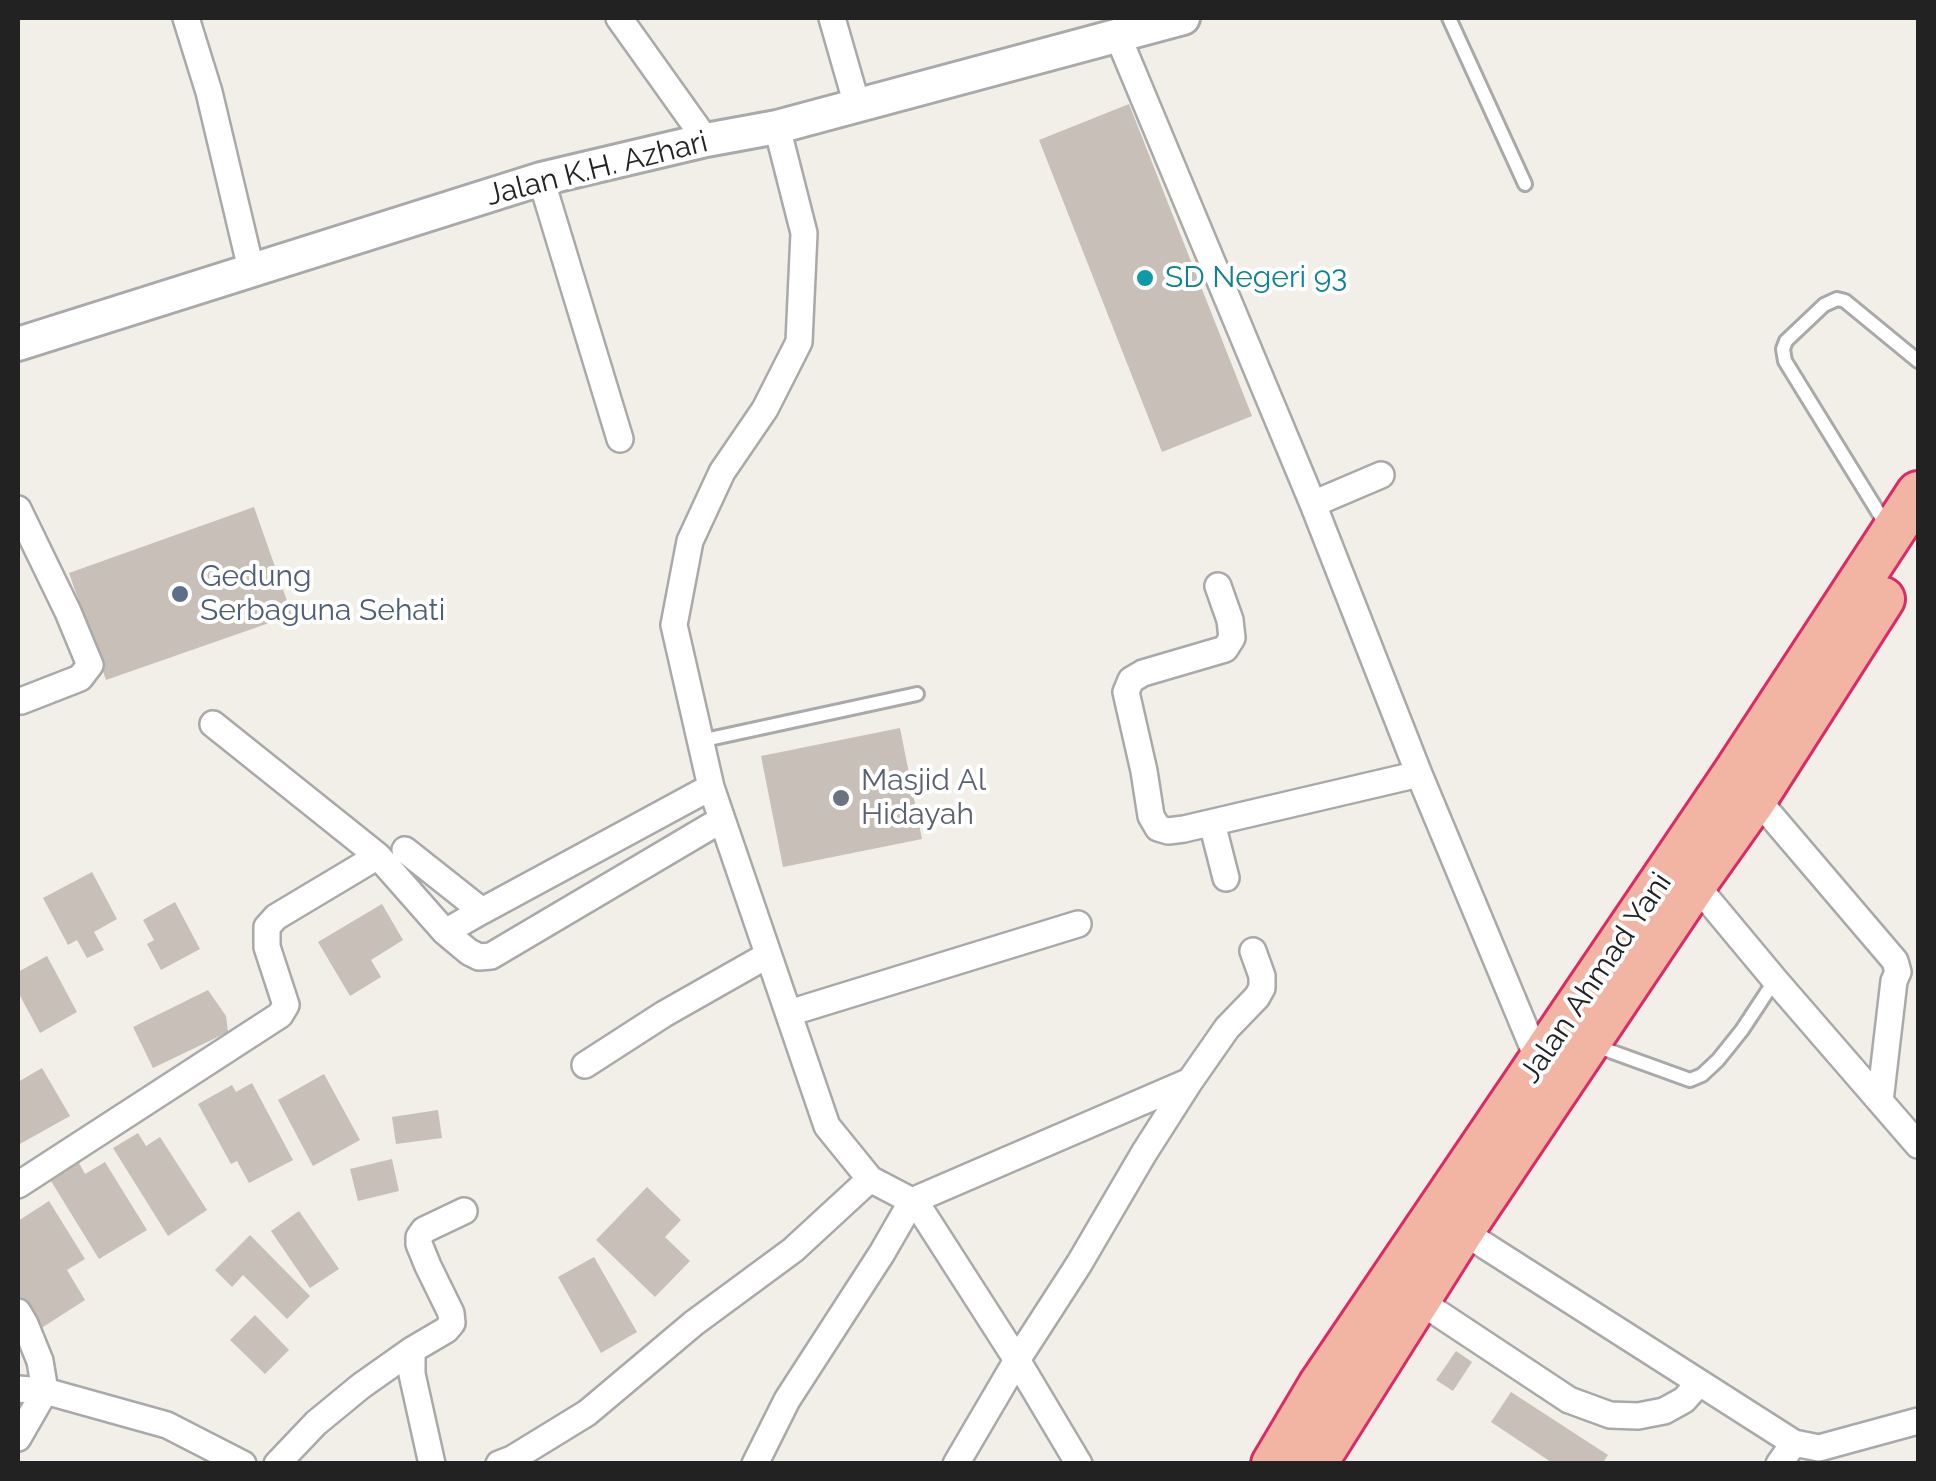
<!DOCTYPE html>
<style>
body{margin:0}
#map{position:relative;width:1936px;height:1481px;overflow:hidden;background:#f2efe9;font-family:Raleway,sans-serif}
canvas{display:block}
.frame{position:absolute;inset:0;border:20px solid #222;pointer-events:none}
</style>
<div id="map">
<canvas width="1936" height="1481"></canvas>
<div class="frame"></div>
</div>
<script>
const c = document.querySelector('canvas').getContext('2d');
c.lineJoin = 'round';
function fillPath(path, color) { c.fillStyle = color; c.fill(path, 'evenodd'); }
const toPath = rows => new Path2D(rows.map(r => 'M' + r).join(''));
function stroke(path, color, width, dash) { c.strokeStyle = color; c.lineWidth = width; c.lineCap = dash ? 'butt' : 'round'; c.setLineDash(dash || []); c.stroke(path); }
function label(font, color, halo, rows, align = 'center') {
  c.font = font + ' Raleway,sans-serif'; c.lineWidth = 8; c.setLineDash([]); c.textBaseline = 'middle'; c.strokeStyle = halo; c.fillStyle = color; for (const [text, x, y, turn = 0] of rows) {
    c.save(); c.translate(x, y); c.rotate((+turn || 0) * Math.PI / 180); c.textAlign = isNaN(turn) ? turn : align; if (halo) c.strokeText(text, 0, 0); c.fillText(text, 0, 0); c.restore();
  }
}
fillPath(toPath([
 [1129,104,1252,416,1162,452,1039,140],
 [254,507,292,615,106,680,69,573],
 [900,728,922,839,783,867,761,756],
 [92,872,117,919,94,932,104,950,87,958,77,940,68,945,43,898],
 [175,902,200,949,161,970,147,944,154,940,143,920],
 [382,904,403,940,371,960,381,977,350,996,318,942],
 [47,956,77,1012,40,1033,18,992,18,972],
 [208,990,226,1016,228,1032,153,1068,133,1027],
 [42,1068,70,1116,18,1145,18,1082],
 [324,1074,360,1140,313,1166,278,1100],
 [252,1083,293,1160,249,1183,237,1161,231,1164,198,1104,232,1085,236,1092],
 [438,1110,442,1138,396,1144,392,1117],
 [138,1133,146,1146,160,1137,207,1210,168,1236,113,1148],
 [392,1159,399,1191,358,1201,350,1169],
 [105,1162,147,1230,99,1259,51,1181,79,1163,85,1174],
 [647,1187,681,1220,665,1237,690,1261,655,1297,596,1240],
 [49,1201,85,1259,67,1270,85,1300,40,1329,18,1293,18,1221],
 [299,1211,339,1269,310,1288,271,1231],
 [250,1235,310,1296,287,1319,243,1275,232,1287,215,1270],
 [594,1257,637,1332,601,1353,558,1277],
 [255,1315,289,1350,265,1374,230,1340],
 [1456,1351,1472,1362,1453,1391,1436,1380],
 [1511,1392,1608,1455,1602,1464,1554,1464,1491,1422]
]), '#c7bfb8');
const service = toPath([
 [1449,18,1525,184],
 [1888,528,1785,361,1783,349,1786,341,1824,305,1837,299,1845,301,1918,361],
 [700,741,917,694],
 [1596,1046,1690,1080,1702,1075,1718,1060,1742,1030,1775,980]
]);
const minor = toPath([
 [186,18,209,92,251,269],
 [619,18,706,140],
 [832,18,857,105],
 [1117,34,1313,504],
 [777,127,804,233,799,342,765,409,722,472,690,541,674,625,711,787,827,1126,870,1179,912,1201,924,1215,1017,1360,1079,1464],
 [541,179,620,439],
 [1381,475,1313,504,1419,774,1539,1062],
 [18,509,68,612,90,665,80,678,21,701],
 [1218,586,1230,620,1232,638,1225,649,1143,673,1131,680,1126,692,1144,771,1151,816,1158,828,1168,831,1184,829,1419,774],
 [213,724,378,856,445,932,482,911],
 [1756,798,1895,961,1898,972,1894,981,1880,1101],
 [1212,823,1226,878],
 [405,850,482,911,711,787],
 [1695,884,1775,980,1918,1145],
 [445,932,469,952,479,957,491,956,721,820],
 [789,1013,1078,924],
 [585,1065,664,1014,768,955],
 [18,1185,280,1015,286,1005,267,947,267,927,276,917,378,856],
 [1462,1231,1794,1443,1819,1448,1918,1421],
 [1418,1300,1569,1400,1610,1415,1638,1416,1664,1411,1684,1400,1699,1383],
 [18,1312,25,1324,40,1361,45,1391,18,1438],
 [18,1389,45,1391,167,1425,243,1464],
 [277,1464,316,1423,361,1386,412,1350],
 [432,1464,412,1374,412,1350,446,1330,452,1323,451,1313,428,1266,419,1244,419,1237,424,1230,464,1211],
 [499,1464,512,1459,587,1413,694,1323,793,1250,870,1179],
 [755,1464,787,1400,882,1253,912,1201,1190,1081],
 [956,1464,1017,1360,1079,1264,1144,1153,1190,1081,1227,1028,1257,997,1262,988,1262,976,1253,951],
 [1779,1464,1794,1443]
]);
const tertiary = toPath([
 [18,344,541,179,706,140,777,127,1183,18]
]);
const trunk = toPath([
 [1273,1464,1320,1385,1734,774,1918,493],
 [1315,1464,1462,1231,1695,884,1756,798,1883,599]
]);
stroke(service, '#a9a9a9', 18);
stroke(minor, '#a9a9a9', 30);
stroke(tertiary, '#a9a9a9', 38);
stroke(trunk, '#dc2a67', 48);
stroke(service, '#fff', 12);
stroke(minor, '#fff', 25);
stroke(tertiary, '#fff', 32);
stroke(trunk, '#f2b4a3', 42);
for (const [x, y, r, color] of [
 [1145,278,10,"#0f9aa8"],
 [180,594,10,"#5c6f8a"],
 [841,798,10,"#6b7280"]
]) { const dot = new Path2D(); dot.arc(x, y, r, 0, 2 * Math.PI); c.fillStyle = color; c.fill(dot); stroke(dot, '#fff', 4); }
label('30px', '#222', '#fff', [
 ["Jalan K.H. Azhari",597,169,-14],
 ["Jalan Ahmad Yani",1596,978,-56]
]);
label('30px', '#0d838f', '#fff', [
 ["SD Negeri 93",1165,278]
], 'left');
label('30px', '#4e5e75', '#fff', [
 ["Gedung",200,577],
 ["Serbaguna Sehati",200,611]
], 'left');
label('30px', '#5b616d', '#fff', [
 ["Masjid Al",861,781],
 ["Hidayah",861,815]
], 'left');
</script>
